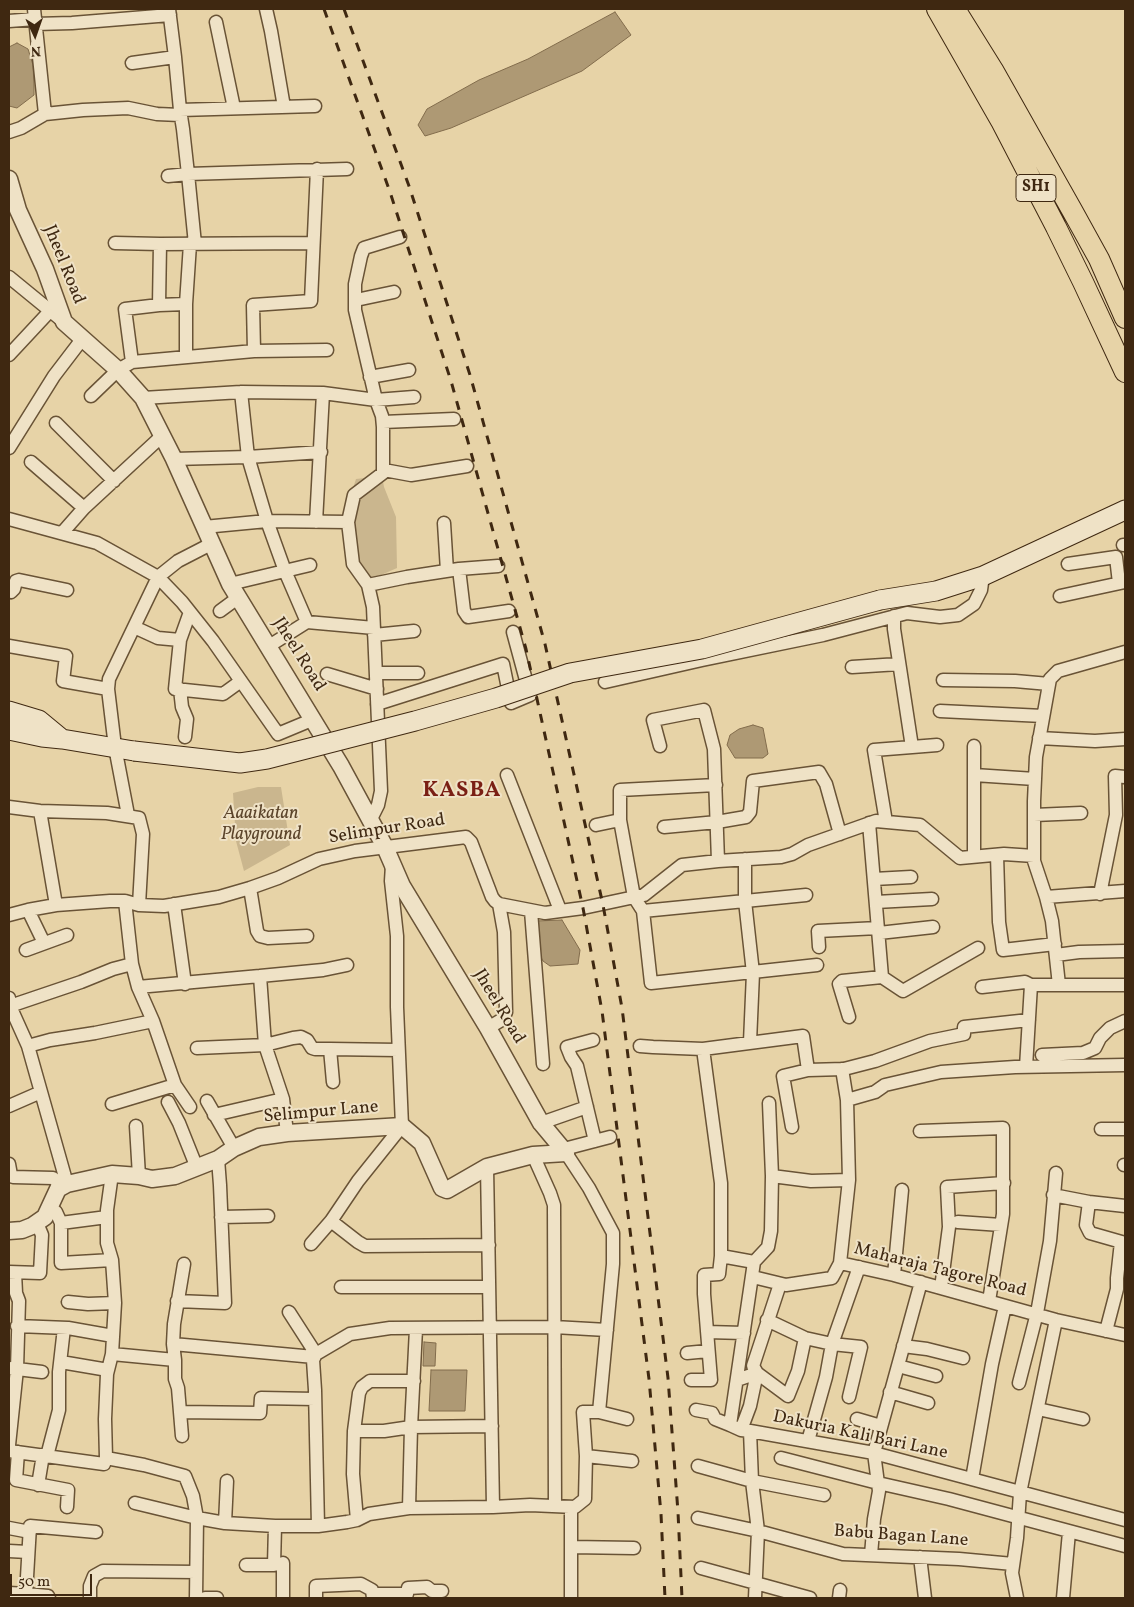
<!DOCTYPE html>
<style>
body{margin:0}
#map{position:relative;width:1134px;height:1607px;overflow:hidden;background:#e7d3a7;font-family:Vollkorn,serif}
canvas{display:block}
.frame{position:absolute;inset:0;border:10px solid #3f2811;pointer-events:none}
.north{position:absolute;left:10px;top:10px;width:50px;height:50px;-webkit-text-stroke:4px #efe2c6;paint-order:stroke;rotate:177deg;font-size:14px;font-weight:700;line-height:20px;text-align:center;color:#3f2811}
.north::after{content:'';display:block;margin:auto;width:18px;height:22px;background:#3f2811;clip-path:polygon(50% 0,100% 100%,50% 72%,0 100%)}
.scale{position:absolute;left:10px;top:1574px;width:82px;height:22px;box-sizing:border-box;border:2px solid #3f2811;border-top:0;padding-left:6px;font-size:15px;line-height:18px;white-space:nowrap;color:#3f2811;-webkit-text-stroke:4px #efe2c6;paint-order:stroke}
</style>
<div id="map">
<canvas width="1134" height="1607"></canvas>
<div class="frame"></div>
<div class="north">N</div>
<div class="scale">50 m</div>
</div>
<script>
const c = document.querySelector('canvas').getContext('2d');
c.lineJoin = 'round';
function fillPath(path, color) { c.fillStyle = color; c.fill(path, 'evenodd'); }
const toPath = rows => new Path2D(rows.map(r => 'M' + r).join(''));
function stroke(path, color, width, dash) { c.strokeStyle = color; c.lineWidth = width; c.lineCap = dash ? 'butt' : 'round'; c.setLineDash(dash || []); c.stroke(path); }
function label(font, color, halo, rows, align = 'center') {
  c.font = font + ' Vollkorn,serif'; c.lineWidth = 4; c.setLineDash([]); c.textBaseline = 'middle'; c.strokeStyle = halo; c.fillStyle = color; for (const [text, x, y, turn = 0] of rows) {
    c.save(); c.translate(x, y); c.rotate((+turn || 0) * Math.PI / 180); c.textAlign = isNaN(turn) ? turn : align; if (halo) c.strokeText(text, 0, 0); c.fillText(text, 0, 0); c.restore();
  }
}
fillPath(toPath([
 [382,476,384,487,396,517,397,568,372,579,356,563,349,500,356,479],
 [258,787,281,787,290,845,244,871,236,841,233,793]
]), '#cab68e');
const water = toPath([
 [615,12,631,35,582,71,451,128,425,136,418,125,427,109,479,80,528,59,615,12],
 [17,43,28,49,33,65,34,85,34,95,17,108,9,106,9,47,17,43],
 [753,725,763,728,768,754,763,758,735,758,727,745,730,735,739,729,753,725],
 [562,920,580,950,578,964,550,966,543,961,535,946,536,921,562,920],
 [424,1342,436,1343,435,1366,423,1366,424,1342],
 [431,1370,467,1370,465,1411,429,1411,431,1370]
]);
fillPath(water, '#ae9974');
stroke(water, '#826c4c', 1);
const minor = toPath([
 [34,9,45,114],
 [169,9,175,57,180,110,183,129,188,174,195,244],
 [266,9,271,31,284,107],
 [9,21,35,19],
 [216,22,234,108],
 [35,24,72,23,170,15],
 [132,63,175,57],
 [180,110,315,106],
 [9,132,21,128,45,114,83,110,128,108,157,114,180,115],
 [168,176,188,174,347,169],
 [115,243,160,244,313,243],
 [9,277,64,322],
 [356,300,394,292],
 [159,305,160,244],
 [254,351,253,305,311,301,317,169],
 [9,355,50,311],
 [186,356,186,304,190,244],
 [132,362,125,309,159,305,186,304],
 [370,377,409,370],
 [241,392,248,457,267,521,285,571,307,622],
 [91,396,118,370,132,362,254,351,327,350],
 [143,398,241,392,323,393,376,400,414,397],
 [383,422,454,419],
 [56,423,114,481],
 [9,448,54,376,83,338],
 [174,459,248,457,321,452],
 [31,462,84,508],
 [384,470,411,475,467,466],
 [9,519,97,543,158,577,178,561,211,544],
 [316,522,323,393],
 [444,523,447,571],
 [204,527,267,521,348,522],
 [62,533,84,508,163,435],
 [1123,545,1125,545],
 [1068,564,1116,557,1119,583],
 [459,569,464,611,468,617,509,611],
 [230,584,310,565],
 [368,585,407,577,459,569,498,566],
 [9,591,11,592,14,589,16,581,19,580,67,590],
 [1060,596,1125,582],
 [220,611,239,597],
 [190,612,180,640,175,689,223,694,241,681],
 [134,627,158,638,180,640],
 [374,635,414,631],
 [9,646,66,656,63,681,108,689],
 [269,646,307,622,374,628],
 [1125,652,1058,671,1050,679,1036,757,1034,801,1034,861,1046,897,1125,891],
 [852,667,899,664],
 [376,673,418,673],
 [327,674,377,689],
 [943,680,1015,681,1049,684],
 [605,682,702,660,823,635,907,613,940,617,958,615,974,604,981,590,983,576],
 [180,689,182,707,187,719,185,737],
 [377,704,503,664,511,703,530,695,513,632],
 [940,711,1043,716],
 [1039,738,1095,741,1125,739],
 [660,746,653,720,704,710,714,749,718,861],
 [912,747,937,745],
 [507,775,560,910],
 [974,775,1035,779],
 [716,785,620,790,620,820,634,897,643,911,651,983,817,965],
 [9,807,40,811,107,813,139,818,143,834,139,905],
 [40,811,56,905],
 [128,815,115,747,108,689,109,679,158,577,182,602,213,641,278,734,314,719],
 [1034,815,1081,813],
 [371,819,378,805,381,791,373,607,368,585,353,564,348,522,354,495,383,473,383,427,382,416,376,400,355,310,355,284,361,256,364,248,400,237],
 [886,822,874,750,912,747,894,629,894,616],
 [869,823,882,977],
 [596,825,620,820],
 [664,827,717,822,746,817,750,812,753,781,819,772,826,784,840,834],
 [997,855,999,922,1003,950,1055,944],
 [974,856,974,746],
 [745,859,745,901,753,973,750,1042],
 [874,879,911,877],
 [250,888,257,931,260,936,268,938,307,936],
 [1100,894,1116,815,1115,776,1125,777],
 [1046,897,1052,921,1059,985],
 [125,901,132,964,138,987,153,1021,175,1085,190,1107],
 [876,902,932,899],
 [174,904,185,984],
 [28,910,44,943],
 [531,911,543,1064],
 [643,911,806,895],
 [9,915,28,910,56,905,110,901,125,901,139,905,164,906,219,897,250,888,278,878,319,859,355,851,466,837,471,842,492,897,495,901,499,904,545,913,583,908,644,895,682,865,718,861,781,857,792,854,808,845,876,821,920,825,960,858,1004,854,1034,856],
 [879,933,933,927],
 [819,947,818,931,878,928],
 [26,950,67,935],
 [1056,955,1079,952,1125,951],
 [138,987,260,976],
 [982,987,1025,982,1031,985],
 [9,998,10,1006,28,1046,67,1184],
 [10,1006,81,982,113,969,132,964],
 [849,1017,839,984,842,981,882,977,903,991,978,948],
 [488,1028,503,1019,506,1012,504,932,499,904],
 [593,1040,567,1047,571,1057,577,1066,595,1141],
 [28,1046,50,1040,95,1033,153,1021],
 [640,1046,653,1047,703,1049,803,1036,808,1070,844,1069,875,1061,930,1041,964,1034,964,1027,1029,1020],
 [197,1048,265,1045,293,1038,301,1037,307,1040,312,1048,315,1049,330,1049,333,1082],
 [330,1049,398,1050],
 [703,1049,721,1183,721,1256,754,1262,730,1425,741,1430,750,1431],
 [1042,1055,1083,1053,1095,1048,1100,1038,1110,1028,1125,1021],
 [1026,1067,1031,985,1125,985],
 [842,1069,847,1100],
 [207,1101,234,1148],
 [168,1102,179,1123,197,1168],
 [112,1104,175,1085],
 [9,1106,41,1092],
 [214,1115,283,1099],
 [541,1123,587,1107],
 [136,1126,139,1176],
 [792,1127,783,1076,808,1070],
 [1101,1129,1125,1129],
 [920,1131,1003,1128,1003,1214,989,1301],
 [287,1133,283,1099,265,1045,260,976,323,970,347,965],
 [564,1149,610,1137],
 [566,1153,589,1188,613,1233,613,1264,599,1412],
 [533,1155,550,1193,554,1205,555,1506],
 [9,1164,11,1175,13,1177,53,1178,62,1186],
 [1124,1165,1125,1165],
 [487,1167,493,1507],
 [772,1176,811,1181,849,1180],
 [1053,1195,1089,1202,1125,1206],
 [1089,1202,1086,1225,1090,1233,1125,1243],
 [50,1208,56,1212,61,1223,61,1263,112,1260],
 [221,1217,268,1216],
 [331,1221,358,1242,365,1246,489,1245],
 [958,1222,1001,1225],
 [61,1223,107,1217],
 [311,1244,331,1221,358,1181,402,1126,397,1007,397,936,391,881,392,865],
 [754,1262,768,1247,771,1231,772,1176,769,1103],
 [840,1263,849,1180,847,1100,875,1092,885,1085,941,1072,1015,1067,1125,1065],
 [9,1272,40,1273,42,1235,37,1223],
 [894,1275,902,1190],
 [753,1277,786,1285,832,1278,840,1263,894,1275,1056,1320,1125,1335],
 [341,1287,489,1287],
 [941,1288,949,1227,947,1187,1004,1183],
 [177,1301,225,1303,220,1185,218,1159],
 [68,1302,88,1304,115,1303],
 [289,1312,316,1354],
 [767,1320,805,1338,832,1344,861,1347,849,1397],
 [17,1326,68,1328,113,1336],
 [1106,1331,1117,1289,1117,1278,1121,1242],
 [707,1332,744,1333],
 [173,1344,174,1324,184,1264],
 [903,1346,927,1349,963,1358],
 [687,1353,708,1351],
 [112,1354,175,1360,173,1344,314,1357],
 [175,1360,175,1379,178,1388,180,1412,260,1413,261,1398,315,1399],
 [61,1362,108,1370],
 [898,1366,936,1376],
 [9,1368,42,1372],
 [691,1380,711,1380,704,1294,704,1275,719,1274,721,1256],
 [737,1380,757,1373,788,1396,798,1371,805,1338],
 [1019,1383,1037,1313,1050,1241,1056,1173],
 [890,1392,928,1403],
 [1038,1409,1083,1419],
 [696,1410,712,1413,715,1419,730,1425],
 [180,1412,182,1436],
 [857,1419,881,1426],
 [741,1430,750,1406,757,1373,753,1366,780,1284],
 [354,1431,384,1431,411,1427,492,1426],
 [808,1441,826,1377,832,1344,859,1267],
 [9,1445,17,1369,19,1301,16,1293,15,1273],
 [9,1451,104,1464,106,1458,144,1465,185,1476,193,1496,197,1518,196,1598],
 [18,1452,16,1480,68,1490,67,1507],
 [47,1456,59,1410,59,1372,64,1328],
 [586,1456,632,1461],
 [106,1458,105,1419,107,1374,112,1354,115,1303,112,1260,107,1243,107,1210,112,1174],
 [781,1458,878,1483,949,1499,1125,1546],
 [698,1466,752,1481,824,1495],
 [972,1479,992,1364,1005,1306],
 [38,1485,43,1455],
 [135,1503,197,1518,225,1523,275,1526,318,1526,347,1522,357,1520,369,1514,409,1508,493,1507,530,1505,575,1507,585,1499,586,1456,583,1412,599,1412,627,1419],
 [409,1508,411,1427,416,1329],
 [698,1518,758,1531,843,1554,959,1559,1013,1564],
 [357,1520,353,1474,354,1431,359,1393,362,1387,370,1381,414,1381],
 [225,1523,227,1481],
 [318,1526,315,1390,313,1360,316,1354,350,1334,390,1328,554,1327,607,1330],
 [9,1528,30,1532],
 [571,1547,634,1548],
 [9,1551,28,1552],
 [871,1555,874,1519,879,1491,874,1453,921,1282],
 [920,1557,925,1598],
 [246,1565,274,1565,275,1526],
 [701,1568,810,1598],
 [9,1593,26,1594,30,1526,96,1532],
 [26,1594,48,1596,49,1598],
 [373,1594,407,1594,408,1588,427,1587,432,1591,442,1591],
 [90,1598,90,1586,94,1576,103,1571,196,1572],
 [205,1598,217,1598],
 [283,1598,283,1563],
 [316,1598,316,1586,361,1584,372,1590,373,1598],
 [571,1598,571,1507],
 [755,1598,758,1531,752,1481,750,1431,874,1453,1125,1520],
 [839,1598,840,1590],
 [1017,1598,1012,1573,1017,1538,1020,1493,1056,1320],
 [1063,1598,1069,1532]
]);
const tertiary = toPath([
 [9,179,18,210,45,269,64,322,118,370,143,398,174,459,230,584,341,766,385,847,402,886,488,1028,541,1123,566,1153,533,1155,487,1167,447,1190,442,1188,422,1143,402,1126,287,1133,259,1137,234,1148,218,1159,175,1176,152,1179,139,1176,112,1174,67,1184,58,1189,45,1217,32,1226,22,1230,9,1231]
]);
const secondary = toPath([
 [880,600,936,591,983,576,1125,510],
 [9,711,39,720,62,739],
 [9,730,42,737,62,739,134,751]
]);
const primary = toPath([
 [937,9,1001,121,1056,227,1083,282,1125,372],
 [955,9,993,70,1073,212,1099,259,1125,318]
]);
stroke(minor, '#695336', 15);
stroke(tertiary, '#695336', 19);
stroke(secondary, '#3f2811', 21);
stroke(primary, '#3f2811', 22);
stroke(minor, '#efe2c6', 12);
stroke(tertiary, '#efe2c6', 16);
stroke(secondary, '#efe2c6', 19);
stroke(primary, '#e7d3a7', 20);
stroke(toPath([
 [324,9,390,192,451,381,526,649,583,908,602,1011,649,1379,661,1514,665,1598],
 [344,9,409,186,470,375,545,644,603,905,622,1008,668,1378,678,1512,682,1598]
]), '#3f2811', 3, [9, 9]);
const secondaryBridge = toPath([
 [134,751,240,763,267,759,415,721,496,698,570,673,702,649,880,600]
]);
stroke(secondaryBridge, '#3f2811', 21, []);
stroke(secondaryBridge, '#efe2c6', 19);
for (const [x, y, w] of [
 [1036,188,40]
]) { const box = new Path2D(); box.roundRect(x - w / 2, y - 13.5, w, 27, 4); c.fillStyle = '#efe2c6'; c.fill(box); stroke(box, '#3f2811', 1); }
label('bold 16px', '#3f2811', null, [
 ["SH1",1036,188]
]);
label('18px', '#3f2811', '#efe2c6', [
 ["Jheel Road",63,265,68],
 ["Jheel Road",298,655,58],
 ["Selimpur Road",387,830,-9],
 ["Jheel Road",498,1007,59],
 ["Selimpur Lane",321,1113,-5],
 ["Maharaja Tagore Road",940,1271,14],
 ["Dakuria Kali Bari Lane",860,1436,12],
 ["Babu Bagan Lane",901,1537,4]
]);
label('italic 18px', '#5b442a', '#efe2c6', [
 ["Aaaikatan",261,815],
 ["Playground",261,836]
]);
c.letterSpacing = '1px';
label('bold 22px', '#7a1f14', '#efe2c6', [
 ["KASBA",462,792]
]);
c.letterSpacing = '0px';
</script>
